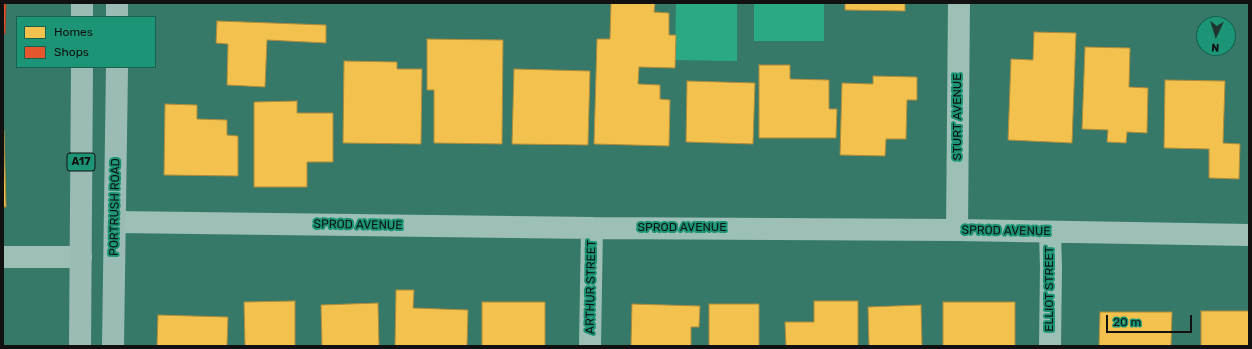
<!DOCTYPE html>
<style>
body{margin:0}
#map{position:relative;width:1252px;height:349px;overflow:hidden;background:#377968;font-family:Rubik,sans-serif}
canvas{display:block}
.frame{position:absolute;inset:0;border:4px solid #111;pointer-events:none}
.legend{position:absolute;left:16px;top:16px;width:140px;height:52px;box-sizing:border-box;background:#1b9575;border:1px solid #17604d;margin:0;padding:5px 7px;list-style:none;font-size:12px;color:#111}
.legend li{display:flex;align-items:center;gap:8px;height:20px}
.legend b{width:20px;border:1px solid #17604d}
.north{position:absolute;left:1196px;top:16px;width:40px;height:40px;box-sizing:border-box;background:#1b9575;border:1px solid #17604d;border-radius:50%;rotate:184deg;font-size:11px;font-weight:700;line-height:16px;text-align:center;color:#111}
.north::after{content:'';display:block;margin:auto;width:14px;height:18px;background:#1e352f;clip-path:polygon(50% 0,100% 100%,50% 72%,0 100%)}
.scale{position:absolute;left:1106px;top:315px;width:86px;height:18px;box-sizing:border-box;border:2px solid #111;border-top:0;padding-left:5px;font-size:12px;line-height:14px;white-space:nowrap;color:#111;-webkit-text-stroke:3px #1b9575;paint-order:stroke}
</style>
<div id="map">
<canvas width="1252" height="349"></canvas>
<div class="frame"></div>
<ul class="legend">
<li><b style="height:11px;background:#f2c14e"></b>Homes</li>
<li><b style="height:11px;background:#e4572e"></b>Shops</li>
</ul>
<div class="north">N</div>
<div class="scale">20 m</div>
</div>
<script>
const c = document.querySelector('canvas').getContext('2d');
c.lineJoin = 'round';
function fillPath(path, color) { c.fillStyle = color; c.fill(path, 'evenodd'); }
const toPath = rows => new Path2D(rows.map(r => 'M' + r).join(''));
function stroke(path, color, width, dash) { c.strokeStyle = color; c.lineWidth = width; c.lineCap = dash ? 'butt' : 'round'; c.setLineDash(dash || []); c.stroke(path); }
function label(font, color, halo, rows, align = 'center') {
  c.font = font + ' Rubik,sans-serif'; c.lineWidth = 4; c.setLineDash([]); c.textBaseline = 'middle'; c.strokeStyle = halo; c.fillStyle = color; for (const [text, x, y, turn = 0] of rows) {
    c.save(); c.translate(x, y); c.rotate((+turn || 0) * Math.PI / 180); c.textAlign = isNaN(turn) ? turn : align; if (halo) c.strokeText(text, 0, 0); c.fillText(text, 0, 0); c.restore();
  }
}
fillPath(toPath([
 [676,3,737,3,737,61,675,60],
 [754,3,824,3,824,41,754,41]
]), '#2aa985');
const homes = toPath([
 [611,3,655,3,654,12,669,13,669,35,676,35,675,68,639,67,638,84,660,85,660,99,670,100,669,146,594,144,597,39,610,39,611,3],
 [845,3,905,3,905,11,845,10,845,3],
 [217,21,326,25,326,43,267,40,265,87,227,85,228,44,216,43,217,21],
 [1034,32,1076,33,1072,143,1008,140,1011,59,1033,60,1034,32],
 [427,39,503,40,502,144,434,143,434,90,427,90,427,39],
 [1085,47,1130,48,1129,87,1148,88,1147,133,1127,132,1126,143,1107,142,1108,130,1082,129,1085,47],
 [344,61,397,62,397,69,422,69,421,144,343,143,344,61],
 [759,65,790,65,790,79,829,80,829,109,837,109,836,138,759,138,759,65],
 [514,69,590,71,588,145,512,144,514,69],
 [873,76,917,77,917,100,907,100,906,139,886,139,885,156,840,155,842,83,873,84,873,76],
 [1165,80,1225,81,1223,143,1240,144,1239,179,1209,178,1209,149,1164,148,1165,80],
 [687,81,755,83,753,144,686,142,687,81],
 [297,101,297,113,333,113,333,162,307,162,307,187,254,187,254,102,297,101],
 [165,104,197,105,197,119,227,120,227,135,238,136,238,176,164,175,165,104],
 [3,130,4,130,6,207,3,207,3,130],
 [396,290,414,290,413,308,468,310,467,346,395,346,396,290],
 [295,301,295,346,245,346,244,302,295,301],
 [814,301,858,301,858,346,786,346,785,322,814,322,814,301],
 [482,302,545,302,545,346,482,346,482,302],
 [943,302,1015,302,1015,346,943,346,943,302],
 [378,303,379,346,322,346,321,305,378,303],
 [632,304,700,306,699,327,691,327,691,346,631,346,632,304],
 [709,304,759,304,759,346,709,346,709,304],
 [921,305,922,346,869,346,868,307,921,305],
 [1201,311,1249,311,1249,346,1201,346,1201,311],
 [1100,312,1172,312,1171,346,1099,346,1100,312],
 [158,315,228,317,227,346,157,346,158,315]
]);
fillPath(homes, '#f2c14e');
stroke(homes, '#ae8c3c', 1);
const shops = toPath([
 [3,3,6,3,5,34,3,33,3,3]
]);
fillPath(shops, '#e4572e');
stroke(shops, '#a54225', 1);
stroke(toPath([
 [115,222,592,228,957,230,1249,235],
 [957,230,959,3],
 [1050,232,1051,268,1050,346],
 [3,257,81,257],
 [590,346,592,228]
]), '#9cbfb6', 22);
stroke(toPath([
 [82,17,82,3],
 [117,17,117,3],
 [80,346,82,67],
 [113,346,117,67]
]), '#9abcb4', 22);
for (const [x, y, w] of [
 [81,162,28]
]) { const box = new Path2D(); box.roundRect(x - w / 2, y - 9, w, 18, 3); c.fillStyle = '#1b9575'; c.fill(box); stroke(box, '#111', 1); }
label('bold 11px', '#111', null, [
 ["A17",81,162]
]);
label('12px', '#111', '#1b9575', [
 ["STURT AVENUE",958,117,-90],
 ["PORTRUSH ROAD",115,207,-89],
 ["SPROD AVENUE",358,225,1],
 ["SPROD AVENUE",682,228],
 ["SPROD AVENUE",1006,231,1],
 ["ARTHUR STREET",591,287,-89],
 ["ELLIOT STREET",1050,289,-90]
]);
</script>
